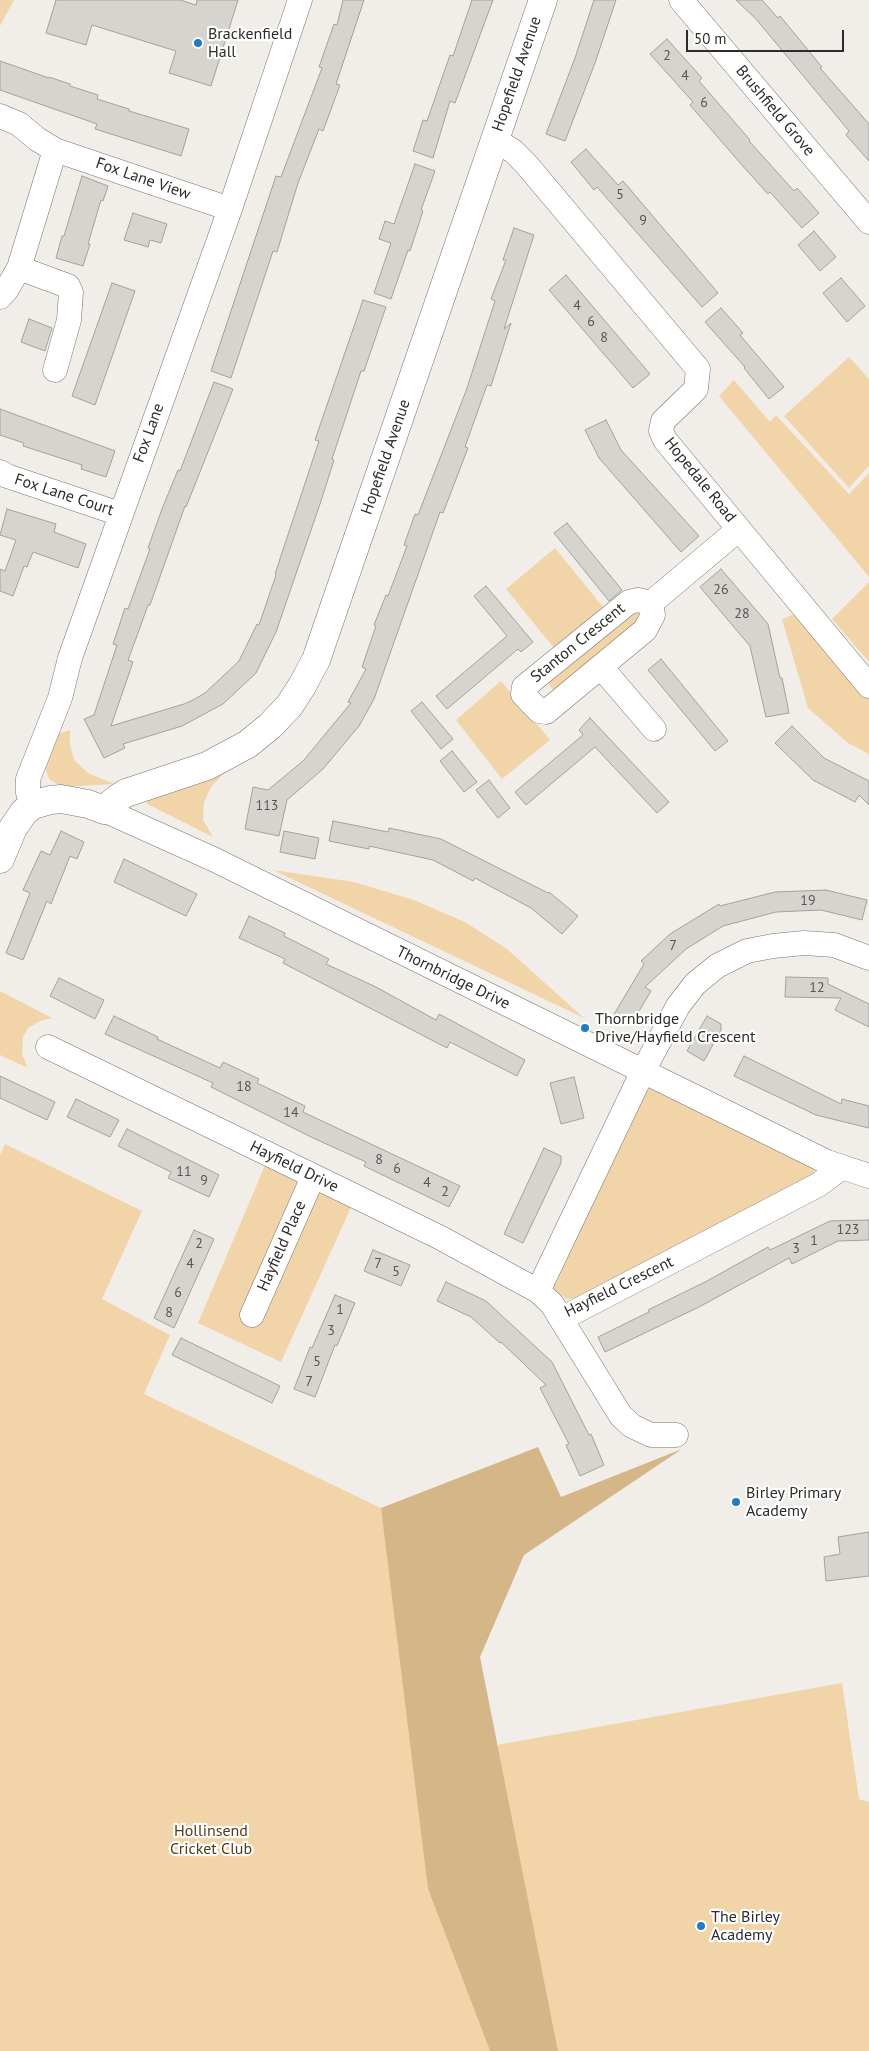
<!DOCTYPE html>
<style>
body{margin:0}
#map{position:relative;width:869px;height:2051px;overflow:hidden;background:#f1eee9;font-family:"PT Sans",sans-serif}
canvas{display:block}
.scale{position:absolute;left:686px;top:30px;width:158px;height:22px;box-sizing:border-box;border:2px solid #2d2c2b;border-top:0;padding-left:6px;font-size:15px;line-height:18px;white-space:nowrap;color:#2d2c2b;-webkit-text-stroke:4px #fff;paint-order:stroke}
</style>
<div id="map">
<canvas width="869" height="2051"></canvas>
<div class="scale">50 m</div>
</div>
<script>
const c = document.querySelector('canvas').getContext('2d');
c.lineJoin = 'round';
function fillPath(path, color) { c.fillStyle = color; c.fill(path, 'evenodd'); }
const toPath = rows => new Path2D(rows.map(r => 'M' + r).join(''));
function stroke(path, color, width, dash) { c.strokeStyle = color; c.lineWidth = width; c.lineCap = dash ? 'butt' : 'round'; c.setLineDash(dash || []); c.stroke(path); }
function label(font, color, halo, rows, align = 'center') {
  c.font = font + ' "PT Sans",sans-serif'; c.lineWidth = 4.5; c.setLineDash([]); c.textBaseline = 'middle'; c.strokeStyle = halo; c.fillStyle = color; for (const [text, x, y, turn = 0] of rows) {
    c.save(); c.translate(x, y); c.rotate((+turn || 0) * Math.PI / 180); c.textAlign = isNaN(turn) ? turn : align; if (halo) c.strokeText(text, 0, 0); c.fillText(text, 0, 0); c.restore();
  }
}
fillPath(toPath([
 [0,0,14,0,0,26],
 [849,357,869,379,869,466,849,488,784,416],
 [734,380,770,422,776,415,849,494,869,473,869,577,719,396],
 [555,548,603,607,554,648,506,589],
 [869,582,869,662,832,619],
 [635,608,643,617,554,691,547,682],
 [799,612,869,698,869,754,848,743,808,708,782,619],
 [501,681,550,740,502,779,456,720],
 [70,730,70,745,74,760,88,773,114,784,62,787,49,779,45,767,55,735],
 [228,769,211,787,204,802,203,820,213,837,147,804,148,798],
 [273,870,354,882,414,900,465,922,507,949,584,1018],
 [0,991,52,1018,40,1021,28,1028,23,1037,22,1054,28,1068,0,1055],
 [649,1089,657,1089,814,1166,814,1174,579,1298,567,1299,551,1287,642,1096],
 [5,1144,142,1211,102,1299,170,1335,144,1394,381,1508,409,1699,428,1889,490,2051,0,2051,0,1155],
 [266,1163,353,1203,281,1362,198,1323],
 [842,1683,859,1799,869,1802,869,2051,558,2051,497,1745]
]), '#f1d5a8');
fillPath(toPath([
 [538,1447,561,1497,682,1449,524,1555,480,1657,558,2051,490,2051,428,1889,381,1508]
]), '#d4b687');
const building = toPath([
 [56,0,180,0,196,5,197,0,238,0,211,86,169,73,176,51,92,25,86,45,46,33,56,0],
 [343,0,364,0,336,84,340,85,323,131,319,129,298,183,277,252,273,251,231,378,211,371,276,176,281,177,322,68,319,67,334,24,337,25,343,0],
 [472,0,493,0,455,103,450,101,433,158,413,151,423,120,427,121,450,55,453,56,472,0],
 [594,0,616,0,595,63,565,141,546,134,575,58,594,0],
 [736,0,762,0,778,18,780,16,822,67,820,68,869,124,869,161,846,135,849,131,756,19,736,0],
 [667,39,702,78,699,81,750,140,749,141,794,191,797,188,819,213,802,228,770,192,768,194,741,164,690,105,693,102,650,54,667,39],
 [0,61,49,78,49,77,70,84,70,86,98,95,97,99,129,109,129,111,189,129,181,156,95,129,97,124,0,90,0,61],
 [586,149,618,185,623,181,718,293,702,307,597,187,594,190,571,162,586,149],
 [415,164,435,171,421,210,423,211,410,251,408,250,391,299,374,293,391,243,379,239,385,221,394,224,415,164],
 [82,176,108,186,103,201,101,200,88,244,90,244,83,266,56,258,62,236,64,236,82,176],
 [133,213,167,224,161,243,150,240,148,247,124,240,133,213],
 [514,228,534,235,504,329,511,323,491,386,487,385,465,447,468,448,443,513,440,512,374,699,359,726,323,769,287,800,279,836,245,829,253,787,268,790,303,761,351,703,348,702,366,669,362,667,376,626,374,625,386,595,388,596,407,546,404,545,415,514,418,515,466,391,495,301,491,299,506,260,503,260,514,228],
 [814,231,836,257,820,271,798,245,814,231],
 [566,275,650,374,633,388,549,290,566,275],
 [841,278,865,306,847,322,823,293,841,278],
 [112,283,135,291,95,405,72,396,112,283],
 [363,300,386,307,364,371,361,371,332,459,334,460,320,504,276,632,256,673,223,704,182,726,123,744,125,748,104,758,84,719,94,715,117,645,113,644,125,608,128,609,150,549,148,548,162,509,178,470,180,471,214,382,233,389,186,507,185,506,150,605,148,605,138,633,128,660,133,662,111,726,184,704,193,700,205,693,239,661,257,624,259,625,276,575,275,574,319,441,315,440,363,300],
 [721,308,743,333,740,335,784,387,769,399,744,368,745,367,705,322,721,308],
 [29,319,52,328,45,351,21,342,29,319],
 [0,409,115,451,106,477,81,469,82,465,23,446,24,443,0,435,0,409],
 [606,420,621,450,699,536,681,552,599,458,585,430,606,420],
 [7,509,56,524,54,532,86,544,78,568,33,552,27,567,24,566,13,596,0,591,0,569,5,571,16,540,0,535,7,509],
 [567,523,622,590,609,601,554,533,567,523],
 [721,569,768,624,780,678,782,678,789,713,766,717,750,646,700,587,721,569],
 [486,586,533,642,521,652,518,649,447,709,436,696,507,636,474,596,486,586],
 [661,659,728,741,715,751,648,670,661,659],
 [422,702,453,739,441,749,411,711,422,702],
 [590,718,669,802,657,813,595,747,526,805,515,792,583,735,579,730,590,718],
 [792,726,824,758,869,781,869,805,859,795,855,802,813,780,775,743,792,726],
 [452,751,477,782,464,792,440,761,452,751],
 [489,780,510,808,498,818,476,790,489,780],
 [333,821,388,832,389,828,441,839,548,893,549,892,578,916,562,934,531,908,475,878,473,881,433,860,369,846,369,849,329,841,333,821],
 [61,831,84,842,77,859,70,856,51,904,47,901,23,960,6,953,30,893,23,890,41,851,50,855,61,831],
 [284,831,319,838,315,859,280,852,284,831],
 [124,859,197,894,186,916,114,882,124,859],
 [826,890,867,900,862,920,821,910,776,912,723,926,686,949,645,987,651,991,630,1026,613,1016,644,964,641,961,670,934,719,904,720,906,775,892,826,890],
 [249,916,285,933,284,936,329,959,326,964,376,987,436,1020,439,1014,525,1060,517,1076,450,1042,447,1048,283,963,285,959,239,938,249,916],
 [786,977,828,978,828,984,869,1004,869,1027,835,1010,841,998,785,997,786,977],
 [59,978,104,1000,95,1019,50,996,59,978],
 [114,1016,158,1037,157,1039,220,1068,223,1062,259,1079,257,1083,305,1106,303,1112,460,1186,449,1207,364,1166,366,1162,311,1137,211,1087,213,1083,105,1034,114,1016],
 [707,1016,721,1024,721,1030,704,1061,687,1051,707,1016],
 [744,1056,841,1104,842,1099,869,1106,869,1128,816,1115,734,1076,744,1056],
 [0,1076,55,1102,47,1120,0,1098,0,1076],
 [574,1077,584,1118,561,1124,550,1083,574,1077],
 [76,1099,119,1120,110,1137,67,1117,76,1099],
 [127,1129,219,1175,209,1197,168,1178,171,1172,118,1146,127,1129],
 [544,1148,561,1156,561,1163,523,1243,504,1234,544,1148],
 [869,1220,869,1240,838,1241,792,1264,789,1258,699,1307,605,1352,598,1337,649,1312,648,1310,707,1281,768,1247,770,1250,830,1221,869,1220],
 [194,1230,214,1239,174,1328,154,1318,194,1230],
 [373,1250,410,1265,401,1286,364,1271,373,1250],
 [446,1282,486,1301,552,1362,589,1435,591,1434,604,1465,580,1476,566,1445,569,1444,540,1388,546,1385,501,1342,500,1343,471,1317,437,1301,446,1282],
 [335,1295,355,1303,337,1346,335,1345,315,1397,294,1389,310,1347,312,1348,335,1295],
 [181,1338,280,1386,272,1403,172,1355,181,1338],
 [869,1532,869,1576,826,1581,824,1557,840,1554,838,1537,869,1532]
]);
fillPath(building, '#d6d4cf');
stroke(building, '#a3a19c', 1);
const minor = toPath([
 [681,0,869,222],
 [0,116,19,124,37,139,55,150,230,209],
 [495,140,513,151,527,165,698,369,696,389,663,421,661,431,665,440,869,686],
 [19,268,68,286,71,292,69,320,55,370],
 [0,297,7,289,19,268,55,150],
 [0,472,7,476,120,514],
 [638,600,651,603,653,615,645,630,546,712,539,711,523,694,524,687,629,602,638,600],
 [651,603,739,529],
 [601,667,654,729],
 [33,805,28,793,28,779,60,698,70,658,230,209,300,0],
 [104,810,213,859,827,1162,869,1176],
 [48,1047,439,1237,538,1291],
 [841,1168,818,1185,561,1319,552,1304,538,1291,643,1071,678,1006,695,984,717,966,747,951,773,946,804,943,834,945,869,958],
 [252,1315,313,1177],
 [561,1319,621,1416,632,1426,651,1435,676,1435]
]);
const tertiary = toPath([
 [0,859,13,828,24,812,33,805,50,800,61,799,88,804,104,810,118,798,126,793,207,766,248,744,270,726,289,706,302,686,316,660,543,0]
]);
stroke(minor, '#777571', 25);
stroke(tertiary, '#777571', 29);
stroke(minor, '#fff', 24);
stroke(tertiary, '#fff', 28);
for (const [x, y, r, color] of [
 [198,43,5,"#207bc8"],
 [585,1028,5,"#207bc8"],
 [736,1502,5,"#207bc8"],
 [701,1926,5,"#207bc8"]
]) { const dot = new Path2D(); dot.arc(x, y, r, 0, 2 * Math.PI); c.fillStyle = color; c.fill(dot); stroke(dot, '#fff', 2); }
label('14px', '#575654', null, [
 ["2",667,56],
 ["4",685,76],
 ["6",704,103],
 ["5",620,195],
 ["9",643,221],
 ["4",577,306],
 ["6",591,322],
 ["8",604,338],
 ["26",721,590],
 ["28",742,614],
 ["113",267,806],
 ["19",808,901],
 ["7",673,946],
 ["12",817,988],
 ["18",244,1087],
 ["14",291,1113],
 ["8",379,1160],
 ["6",397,1169],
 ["11",184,1172],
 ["9",204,1181],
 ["4",427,1183],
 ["2",445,1192],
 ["123",848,1230],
 ["1",814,1241],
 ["2",199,1244],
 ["3",796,1249],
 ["4",190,1264],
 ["7",378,1264],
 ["5",396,1272],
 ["6",178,1293],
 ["1",340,1310],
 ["8",169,1313],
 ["3",331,1331],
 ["5",317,1362],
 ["7",309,1382]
]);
label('16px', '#2d2c2b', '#fff', [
 ["Brackenfield",208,34],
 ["Hall",208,52],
 ["Thornbridge",595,1019],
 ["Drive/Hayfield Crescent",595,1037],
 ["Birley Primary",746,1493],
 ["Academy",746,1511],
 ["The Birley",711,1917],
 ["Academy",711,1935]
], 'left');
label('16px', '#2d2c2b', '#fff', [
 ["Hopefield Avenue",517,74,-71],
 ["Brushfield Grove",775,111,50],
 ["Fox Lane View",143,179,19],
 ["Fox Lane",149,433,-70],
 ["Hopefield Avenue",386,457,-71],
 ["Hopedale Road",700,480,51],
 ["Fox Lane Court",64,495,18],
 ["Stanton Crescent",578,643,-39],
 ["Thornbridge Drive",453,978,26],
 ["Hayfield Drive",294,1167,26],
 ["Hayfield Place",282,1246,-66],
 ["Hayfield Crescent",619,1287,-26]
]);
label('16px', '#513c16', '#fff', [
 ["Hollinsend",211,1831],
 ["Cricket Club",211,1849]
]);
</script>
